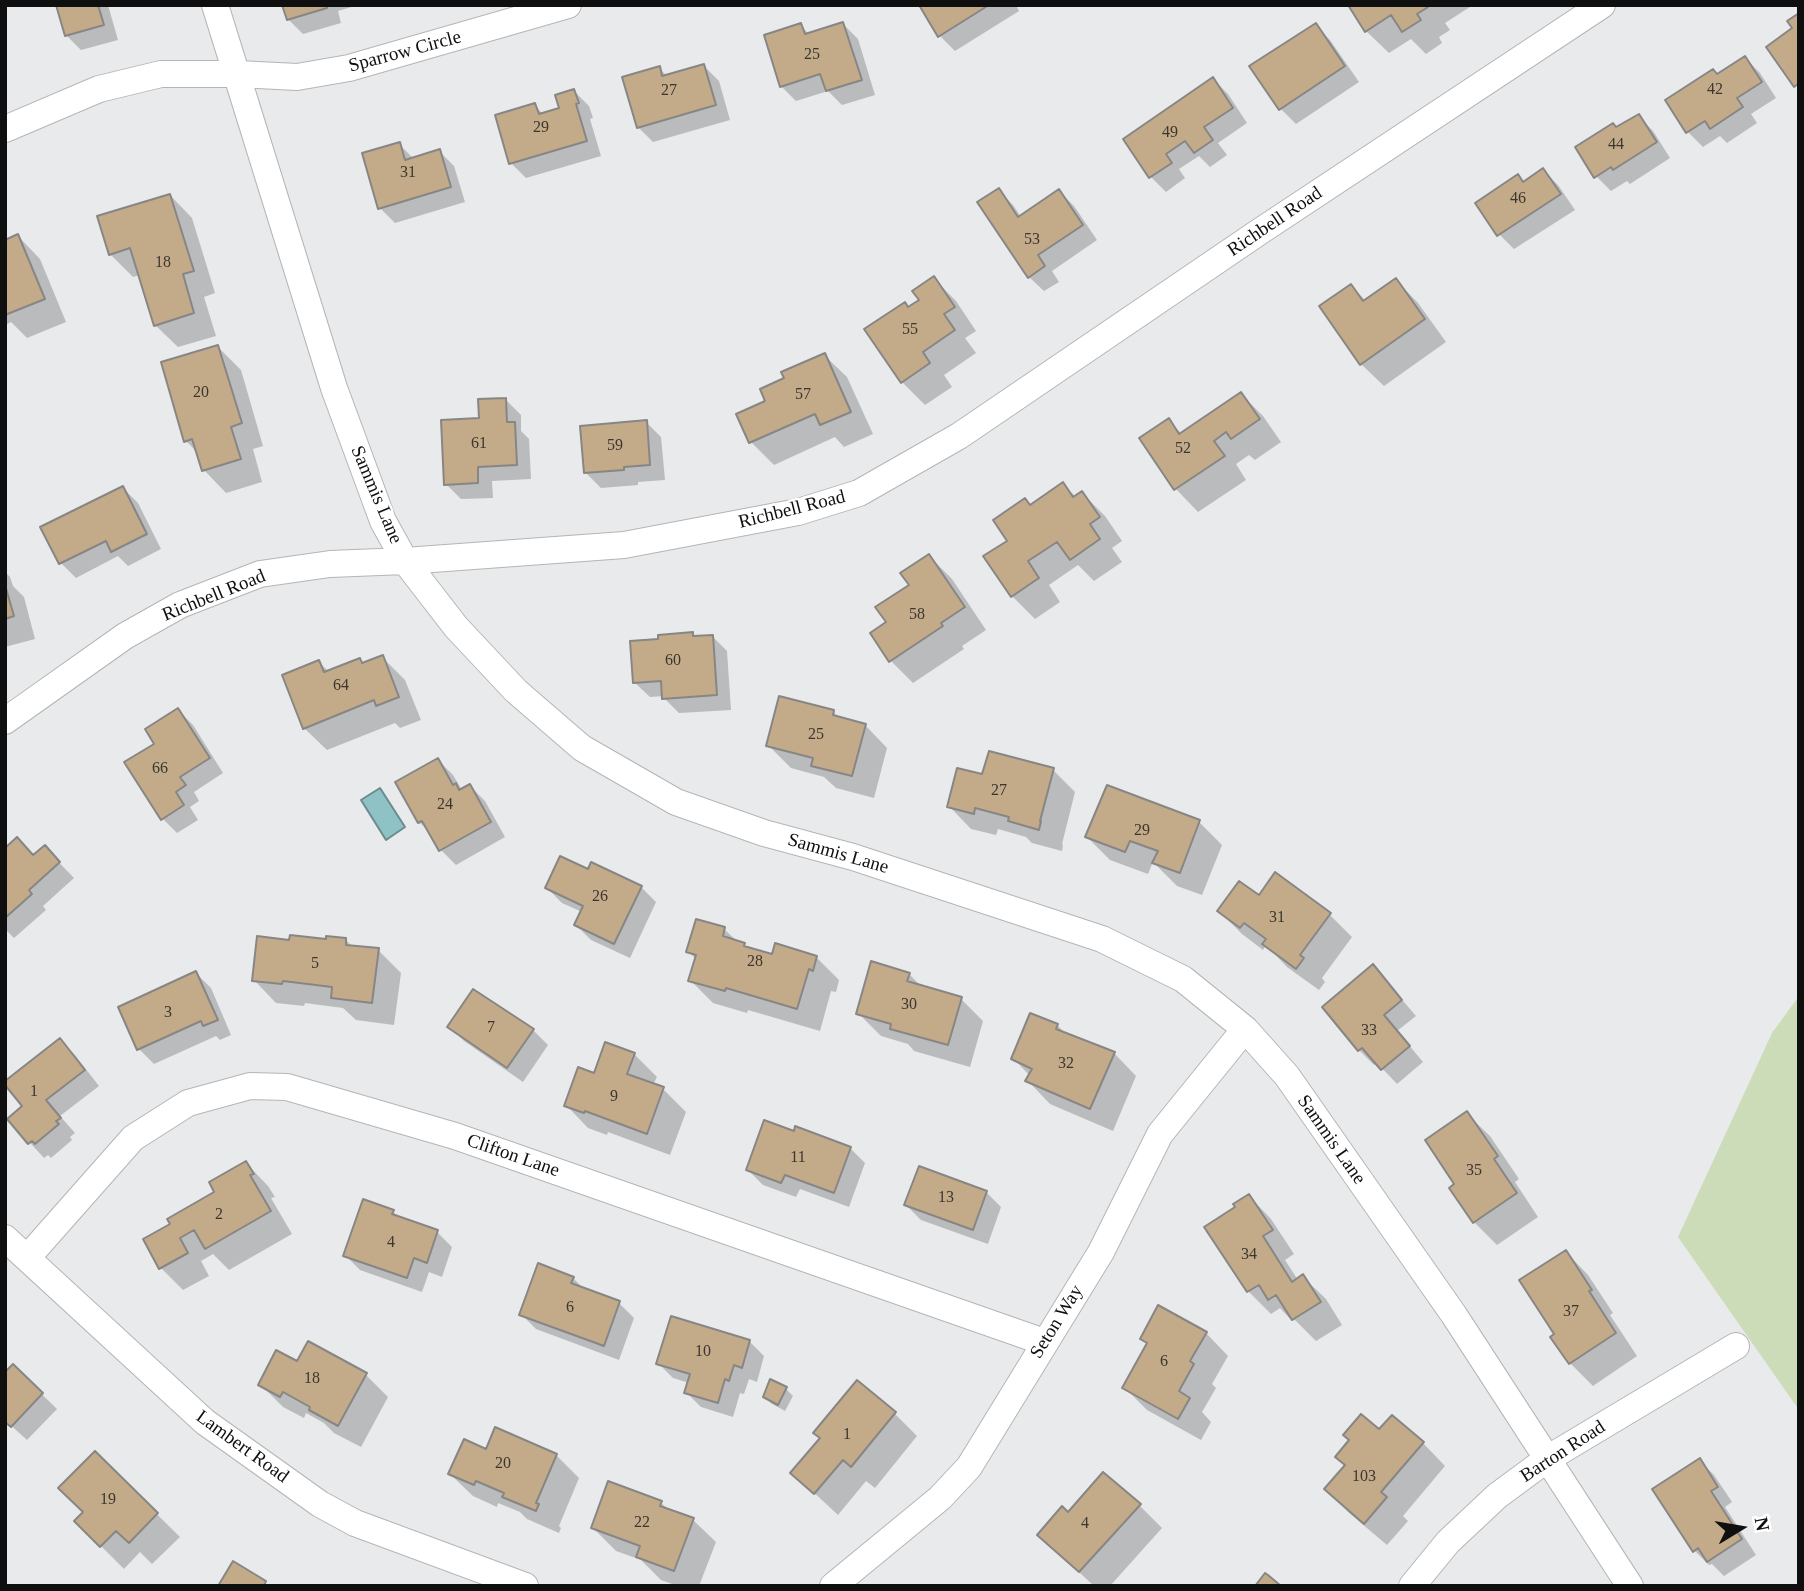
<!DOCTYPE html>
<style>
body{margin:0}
#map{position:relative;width:1804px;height:1591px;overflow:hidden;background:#e9eaeb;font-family:Georgia,serif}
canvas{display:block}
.frame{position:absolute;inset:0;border:7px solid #0f0f10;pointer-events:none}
.north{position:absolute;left:1706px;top:1493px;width:70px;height:70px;-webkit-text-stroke:5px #fff;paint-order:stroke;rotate:79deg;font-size:19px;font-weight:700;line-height:28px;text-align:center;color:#0f0f10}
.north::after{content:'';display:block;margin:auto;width:24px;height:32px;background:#0f0f10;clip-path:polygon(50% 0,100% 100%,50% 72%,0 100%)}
</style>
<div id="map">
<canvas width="1804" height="1591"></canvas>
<div class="frame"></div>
<div class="north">N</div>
</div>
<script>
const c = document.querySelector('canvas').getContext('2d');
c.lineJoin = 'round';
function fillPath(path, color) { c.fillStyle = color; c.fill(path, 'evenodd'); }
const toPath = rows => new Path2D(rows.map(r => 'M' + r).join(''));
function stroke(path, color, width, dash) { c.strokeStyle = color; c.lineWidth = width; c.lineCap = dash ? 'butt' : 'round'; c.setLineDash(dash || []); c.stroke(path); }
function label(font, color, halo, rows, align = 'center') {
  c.font = font + ' Georgia,serif'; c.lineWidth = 5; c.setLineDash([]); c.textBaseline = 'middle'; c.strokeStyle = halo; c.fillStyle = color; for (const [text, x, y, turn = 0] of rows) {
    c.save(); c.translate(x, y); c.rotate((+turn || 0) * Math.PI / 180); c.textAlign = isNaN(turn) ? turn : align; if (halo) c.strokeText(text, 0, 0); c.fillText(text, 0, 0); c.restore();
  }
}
fillPath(toPath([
 [1799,996,1799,1410,1678,1237,1772,1033]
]), '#ccdcb9');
const water = toPath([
 [380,788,405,827,386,840,361,800,380,788]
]);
fillPath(water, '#8fc2c5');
stroke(water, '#698c8f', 2);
fillPath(toPath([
 [58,5,108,5,118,40,81,50,66,35],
 [284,5,358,5,338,11,341,23,303,34,288,19],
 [921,5,1016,5,1019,11,955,51,940,36],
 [1350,5,1473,5,1445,23,1450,30,1439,37,1442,43,1426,54,1411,39,1389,53,1366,31],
 [843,24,858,39,875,95,842,105,828,91,796,101,781,86,800,25,810,35],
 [1315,25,1330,40,1359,82,1296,124,1281,109,1251,66],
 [1745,58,1760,73,1776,98,1751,114,1757,123,1727,143,1720,136,1703,147,1688,132,1668,101,1717,76],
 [704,66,719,81,730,120,653,142,638,127,659,68,667,76],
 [1213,79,1228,94,1247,123,1218,143,1227,155,1210,167,1199,156,1179,169,1185,178,1166,192,1151,177],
 [574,91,589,106,593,118,590,119,601,156,526,178,511,163,534,105,544,115,561,110],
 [1638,116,1653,131,1670,158,1630,184,1627,181,1611,191,1596,176,1616,129],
 [399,144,414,159,439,151,454,166,465,202,395,223,380,208],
 [1543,170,1558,185,1575,210,1514,249,1499,234,1518,176,1524,183],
 [998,190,1013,205,1021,217,1059,191,1074,206,1097,240,1052,271,1059,282,1044,291,1029,277],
 [170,195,192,218,215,293,204,297,216,336,178,347,155,325,140,275,133,277,110,254],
 [18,236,40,259,66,322,27,338,11,322,5,325,5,241],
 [934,279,956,301,976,331,965,338,976,353,944,375,952,387,925,405,902,382,921,301],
 [1396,280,1418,303,1446,342,1384,386,1361,364,1351,286,1366,301],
 [218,347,241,370,263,446,253,449,262,482,226,493,204,470,198,453,186,441],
 [824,355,847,377,873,434,844,447,835,437,774,465,751,442,768,402,787,379],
 [1241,394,1263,416,1281,442,1255,460,1249,455,1236,464,1246,480,1198,512,1176,489,1141,439,1168,420,1182,434],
 [506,400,521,415,521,431,529,439,531,479,492,481,493,498,461,499,446,484,481,419],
 [646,422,661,437,665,480,638,482,638,485,601,488,586,473],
 [1063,484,1076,497,1082,493,1105,516,1122,541,1112,548,1122,562,1094,581,1078,565,1049,585,1060,602,1035,619,1012,596,1009,541,1025,500,1031,506],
 [123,488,138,503,161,549,128,566,118,556,76,578,61,563],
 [929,556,952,579,986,630,962,646,964,649,913,683,891,661,872,633,888,623],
 [5,572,10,577,13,586,24,597,35,639,5,647],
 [692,634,696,638,712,636,727,651,731,710,679,713,664,698,664,696,650,697,634,682],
 [382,657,405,680,421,720,400,728,395,723,327,750,304,728,319,662,329,672,360,660,364,664],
 [178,710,193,725,223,773,194,792,199,801,190,807,198,820,177,833,162,818,156,744],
 [833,711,840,719,865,725,887,748,874,798,836,788,824,777,791,768,768,745],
 [438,760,453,775,462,790,470,786,485,801,505,837,456,865,441,850,432,834,419,822],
 [1053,770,1075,792,1062,844,1063,845,1062,851,1032,843,1026,837,998,829,996,835,971,829,949,806],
 [1199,822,1222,845,1202,895,1177,886,1153,862,1148,874,1110,860,1087,837],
 [45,848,74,878,43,906,46,910,14,938,5,929,5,850,34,857],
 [589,872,641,887,656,902,630,958,591,940,576,925,582,912,562,903,547,888],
 [1259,897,1330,915,1352,937,1322,978,1325,982,1319,990,1287,967,1266,945,1263,950,1242,934,1219,911],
 [724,929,739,943,744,945,748,948,773,956,816,957,839,980,836,992,831,991,820,1031,748,1010,747,1013,713,1003,690,980,697,960,688,951],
 [346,940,353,947,378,950,401,973,394,1025,356,1020,343,1008,305,1003,304,1006,276,1003,254,980,291,942],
 [1373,967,1387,982,1416,1016,1397,1031,1423,1062,1397,1084,1377,1063,1374,1065,1359,1050],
 [196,973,211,988,231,1035,220,1040,216,1036,154,1064,139,1049],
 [909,974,923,988,961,999,983,1021,970,1067,914,1051,908,1044,881,1036,858,1013],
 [1057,1025,1067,1035,1114,1053,1136,1076,1113,1131,1050,1104,1028,1081,1030,1076,1013,1058],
 [449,1026,533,1030,548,1045,523,1082,464,1041],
 [60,1041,75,1055,99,1086,60,1116,75,1133,70,1137,72,1140,51,1158,48,1155,44,1158,9,1120,24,1107],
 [634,1054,657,1077,653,1085,663,1089,686,1112,670,1155,608,1132,607,1135,588,1128,566,1105,595,1075],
 [1467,1114,1490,1136,1519,1179,1515,1182,1538,1217,1497,1245,1474,1222,1451,1188,1457,1184],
 [795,1133,850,1148,865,1163,849,1207,800,1189,796,1197,763,1185,748,1170],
 [246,1163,268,1186,275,1197,271,1198,292,1234,229,1270,213,1254,201,1261,209,1276,183,1290,161,1268,172,1224,217,1193],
 [986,1192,1001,1207,988,1244,921,1220,906,1205],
 [1249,1196,1271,1219,1294,1254,1285,1260,1298,1280,1303,1277,1326,1299,1342,1325,1316,1341,1295,1320,1292,1321,1280,1308,1271,1314,1248,1291,1207,1227,1237,1207],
 [393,1212,400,1218,437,1232,452,1247,442,1277,429,1272,422,1292,360,1270,345,1255],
 [1566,1252,1588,1275,1613,1313,1610,1315,1637,1356,1593,1386,1570,1363,1553,1337,1556,1334],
 [573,1278,585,1290,619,1303,634,1318,619,1360,536,1329,521,1314],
 [1206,1333,1228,1356,1212,1384,1216,1388,1202,1412,1211,1422,1201,1440,1147,1410,1124,1387,1148,1345,1142,1338],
 [749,1341,764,1356,757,1382,749,1379,744,1394,740,1393,733,1417,701,1407,686,1392,689,1383,673,1378,658,1363],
 [298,1364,365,1374,388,1397,361,1447,334,1433,324,1423,306,1413,304,1418,283,1407,260,1384],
 [13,1366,57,1409,27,1440,5,1420,7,1373],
 [858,1382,895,1414,917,1436,875,1488,866,1481,838,1515,793,1473,821,1439],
 [786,1389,793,1396,785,1411,772,1404,765,1397],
 [1379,1432,1423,1443,1445,1466,1403,1516,1408,1521,1387,1545,1348,1512,1326,1489],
 [95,1453,180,1537,152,1564,140,1552,124,1569,76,1521,85,1512],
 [556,1455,579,1478,559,1526,561,1528,559,1533,527,1519,520,1512,498,1503,497,1507,473,1496,450,1474],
 [1699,1460,1714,1475,1732,1502,1725,1507,1756,1555,1724,1576,1712,1564,1709,1565,1694,1550],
 [1104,1474,1140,1506,1162,1528,1110,1586,1094,1586,1039,1535,1069,1515],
 [661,1503,670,1511,693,1520,716,1542,699,1586,678,1586,661,1580,641,1560,616,1551,593,1528]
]), '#0003');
const building = toPath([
 [56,5,98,5,104,25,65,36,56,5],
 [282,5,327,5,327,8,287,20,282,5],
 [919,5,989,5,938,37,919,5],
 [1348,5,1427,5,1428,7,1417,14,1421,20,1402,32,1391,15,1365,32,1348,5],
 [1799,13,1799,83,1794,87,1766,47,1792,28,1787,21,1799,13],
 [843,22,862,80,826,91,820,74,780,87,764,35,801,23,805,34,843,22],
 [1316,23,1345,66,1279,110,1249,66,1316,23],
 [1745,56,1762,82,1737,98,1743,107,1710,129,1705,121,1686,133,1665,100,1713,69,1717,74,1745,56],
 [704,64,716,105,637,128,622,77,660,66,662,76,704,64],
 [1213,77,1233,108,1204,127,1213,140,1194,153,1185,141,1166,154,1172,163,1149,178,1123,139,1213,77],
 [574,89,579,103,576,104,587,141,509,164,495,115,535,103,539,114,559,108,555,95,574,89],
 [1639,114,1657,142,1613,170,1611,167,1594,178,1575,147,1613,123,1616,127,1639,114],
 [400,142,405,160,440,149,451,187,378,209,362,153,400,142],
 [1543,168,1561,194,1497,236,1475,203,1518,174,1523,182,1543,168],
 [999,188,1018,217,1059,189,1083,225,1038,255,1045,266,1028,278,977,202,999,188],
 [170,194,194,271,183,274,194,313,154,326,130,248,109,255,97,216,170,194],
 [18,234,45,299,5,315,5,240,18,234],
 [934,276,955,307,944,314,955,330,923,352,930,363,901,383,864,329,905,302,908,307,919,300,912,291,934,276],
 [1396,278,1425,319,1360,365,1319,306,1351,284,1363,301,1396,278],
 [218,345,242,423,231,427,241,459,202,471,192,439,184,442,161,362,218,345],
 [825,353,851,412,820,425,815,414,749,443,736,414,765,401,760,389,784,378,781,372,825,353],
 [1241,392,1260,419,1231,439,1226,432,1214,441,1225,456,1174,490,1139,438,1169,418,1179,434,1241,392],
 [506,398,507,422,515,422,517,465,478,467,478,483,444,485,441,420,479,418,478,399,506,398],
 [647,420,650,465,624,467,624,470,584,473,580,426,647,420],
 [1063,482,1073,497,1082,491,1100,517,1090,524,1100,539,1070,560,1057,542,1028,561,1039,578,1011,597,983,556,1007,541,993,520,1025,498,1030,505,1063,482],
 [123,486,147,534,111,552,106,541,59,564,40,527,123,486],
 [929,554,965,607,941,623,943,626,889,662,870,633,886,622,875,607,909,585,900,573,929,554],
 [5,585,14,616,5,619,5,585],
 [693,632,693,636,713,635,717,695,662,699,661,681,633,683,630,641,658,639,658,635,693,632],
 [383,655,399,697,376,706,374,700,303,729,282,675,319,660,324,672,360,658,362,663,383,655],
 [779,696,834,710,833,715,866,724,852,776,811,766,813,758,766,746,779,696],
 [178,708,210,758,180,777,186,785,176,792,184,805,161,820,124,762,154,744,145,729,178,708],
 [989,751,1054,768,1040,821,1041,821,1039,830,1008,821,1009,817,975,808,974,814,947,807,957,768,982,774,989,751],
 [438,758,453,785,456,783,459,790,470,784,491,822,439,851,422,821,418,823,395,782,438,758],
 [1107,785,1200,820,1180,873,1152,863,1158,851,1130,841,1125,852,1085,837,1107,785],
 [17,837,33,855,45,845,60,862,29,890,32,894,5,918,5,848,17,837],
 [560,856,588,869,591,862,642,886,614,944,574,925,583,906,545,888,560,856],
 [1275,872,1331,913,1300,955,1304,958,1296,969,1262,944,1266,939,1244,923,1240,928,1217,911,1239,881,1259,895,1275,872],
 [696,919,725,927,723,936,745,943,744,946,772,954,775,943,817,956,813,971,809,969,797,1009,726,988,725,991,688,981,696,955,686,952,696,919],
 [290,935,326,939,326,936,346,938,346,945,379,948,372,1003,331,998,332,987,283,981,282,984,252,981,257,936,289,940,290,935],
 [871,961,910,973,907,981,962,997,948,1045,890,1029,891,1024,856,1014,871,961],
 [1373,964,1402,1000,1384,1015,1410,1046,1381,1070,1362,1048,1358,1051,1322,1007,1373,964],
 [196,971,218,1020,203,1026,201,1021,137,1050,118,1007,196,971],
 [473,989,534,1029,507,1068,447,1027,473,989],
 [1030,1013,1058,1024,1056,1029,1115,1052,1090,1109,1025,1081,1032,1069,1011,1059,1030,1013],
 [60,1038,85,1070,46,1100,61,1118,56,1121,59,1124,35,1144,32,1141,28,1144,7,1119,22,1106,5,1085,5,1081,60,1038],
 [605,1042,635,1053,627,1074,664,1087,647,1134,585,1111,584,1113,564,1106,578,1067,594,1073,605,1042],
 [1467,1111,1498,1156,1494,1159,1517,1193,1473,1223,1449,1188,1454,1184,1425,1140,1467,1111],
 [764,1120,794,1131,795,1126,851,1147,834,1193,785,1175,781,1183,746,1170,764,1120],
 [246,1161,254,1174,250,1175,271,1211,205,1249,194,1230,180,1238,188,1253,159,1269,143,1239,170,1224,167,1219,214,1192,209,1182,246,1161],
 [919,1166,987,1191,973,1230,904,1205,919,1166],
 [1249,1194,1273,1230,1263,1236,1292,1282,1303,1274,1321,1302,1292,1320,1276,1295,1268,1300,1259,1285,1247,1292,1204,1227,1235,1207,1233,1204,1249,1194],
 [363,1199,394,1210,392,1214,438,1230,427,1263,414,1258,407,1278,343,1256,363,1199],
 [1566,1250,1592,1290,1589,1291,1616,1333,1569,1364,1550,1337,1554,1334,1519,1280,1566,1250],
 [538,1263,574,1277,571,1283,620,1301,604,1346,519,1315,538,1263],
 [1158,1305,1207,1332,1190,1361,1194,1364,1179,1391,1190,1398,1178,1419,1122,1388,1147,1343,1140,1339,1158,1305],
 [671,1316,750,1340,742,1368,734,1365,729,1381,725,1379,718,1403,684,1393,690,1374,656,1364,671,1316],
 [308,1341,367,1373,338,1426,309,1410,310,1407,283,1392,280,1397,258,1385,276,1350,297,1361,308,1341],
 [13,1364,43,1393,11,1427,5,1422,5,1369,7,1370,13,1364],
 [770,1379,787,1387,778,1405,763,1397,770,1379],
 [857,1380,896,1412,851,1467,843,1460,814,1494,790,1473,820,1438,813,1433,857,1380],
 [1361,1414,1379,1429,1392,1415,1424,1442,1381,1492,1387,1497,1364,1524,1324,1489,1345,1465,1335,1457,1349,1440,1343,1435,1361,1414],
 [495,1427,557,1454,536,1503,539,1504,536,1511,502,1497,504,1493,476,1481,474,1485,448,1474,464,1439,486,1449,495,1427],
 [95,1451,158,1513,129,1543,116,1531,100,1547,74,1521,83,1512,58,1488,95,1451],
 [1700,1458,1718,1487,1711,1491,1742,1539,1707,1562,1698,1548,1693,1552,1652,1489,1700,1458],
 [1103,1472,1141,1504,1079,1572,1037,1535,1062,1506,1068,1512,1103,1472],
 [608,1481,662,1501,660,1506,694,1518,674,1571,636,1557,640,1546,591,1528,608,1481],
 [233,1561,266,1581,264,1586,218,1586,233,1561],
 [1265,1573,1268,1575,1281,1586,1255,1586,1265,1573]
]);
fillPath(building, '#c3ab8a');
stroke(building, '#878685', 2);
const minor = toPath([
 [215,5,334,388,383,521,405,561,456,627,516,691,582,748,676,802,764,833,853,857,1102,939,1183,979,1245,1029,1287,1076,1454,1315,1630,1586],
 [5,129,99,89,161,74,238,74,297,77,349,68,568,5],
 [5,721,125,636,180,605,260,574,330,564,405,561,624,545,798,512,859,493,959,436,1259,232,1602,5],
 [5,1238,205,1422,320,1504,355,1523,525,1586],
 [27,1258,133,1138,188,1103,250,1086,287,1087,455,1136,1044,1342],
 [833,1586,940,1498,969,1467,1101,1252,1160,1134,1245,1029],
 [1412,1586,1448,1542,1497,1496,1547,1459,1736,1346]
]);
stroke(minor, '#b4b5b6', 28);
stroke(minor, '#fff', 26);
label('16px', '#3c362e', null, [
 ["25",812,55],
 ["42",1715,90],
 ["27",669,91],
 ["29",541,128],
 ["49",1170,133],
 ["44",1616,145],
 ["31",408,173],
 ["46",1518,199],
 ["53",1032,240],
 ["18",163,263],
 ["55",910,330],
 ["20",201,393],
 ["57",803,395],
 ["61",479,444],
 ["59",615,446],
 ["52",1183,449],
 ["58",917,615],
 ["60",673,661],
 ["64",341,686],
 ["25",816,735],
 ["66",160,769],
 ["27",999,791],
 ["24",445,805],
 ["29",1142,831],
 ["26",600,897],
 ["31",1277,918],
 ["28",755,962],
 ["5",315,964],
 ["30",909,1005],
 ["3",168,1013],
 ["7",491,1028],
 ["33",1369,1031],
 ["32",1066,1064],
 ["1",34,1092],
 ["9",614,1097],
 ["11",798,1158],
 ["35",1474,1171],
 ["13",946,1198],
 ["2",219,1215],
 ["4",391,1243],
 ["34",1249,1255],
 ["6",570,1308],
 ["37",1571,1312],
 ["10",703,1352],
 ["6",1164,1362],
 ["18",312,1379],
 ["1",847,1435],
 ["20",503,1464],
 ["103",1364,1477],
 ["19",108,1500],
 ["22",642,1523],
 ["4",1085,1524]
]);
label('19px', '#0f0f10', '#fff', [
 ["Sparrow Circle",405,52,-15],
 ["Richbell Road",1275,222,-34],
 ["Sammis Lane",376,495,67],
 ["Richbell Road",792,510,-14],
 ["Richbell Road",214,596,-22],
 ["Sammis Lane",838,854,16],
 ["Sammis Lane",1331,1140,55],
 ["Clifton Lane",513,1156,19],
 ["Seton Way",1057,1322,-58],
 ["Lambert Road",242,1447,36],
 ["Barton Road",1563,1452,-33]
]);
</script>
